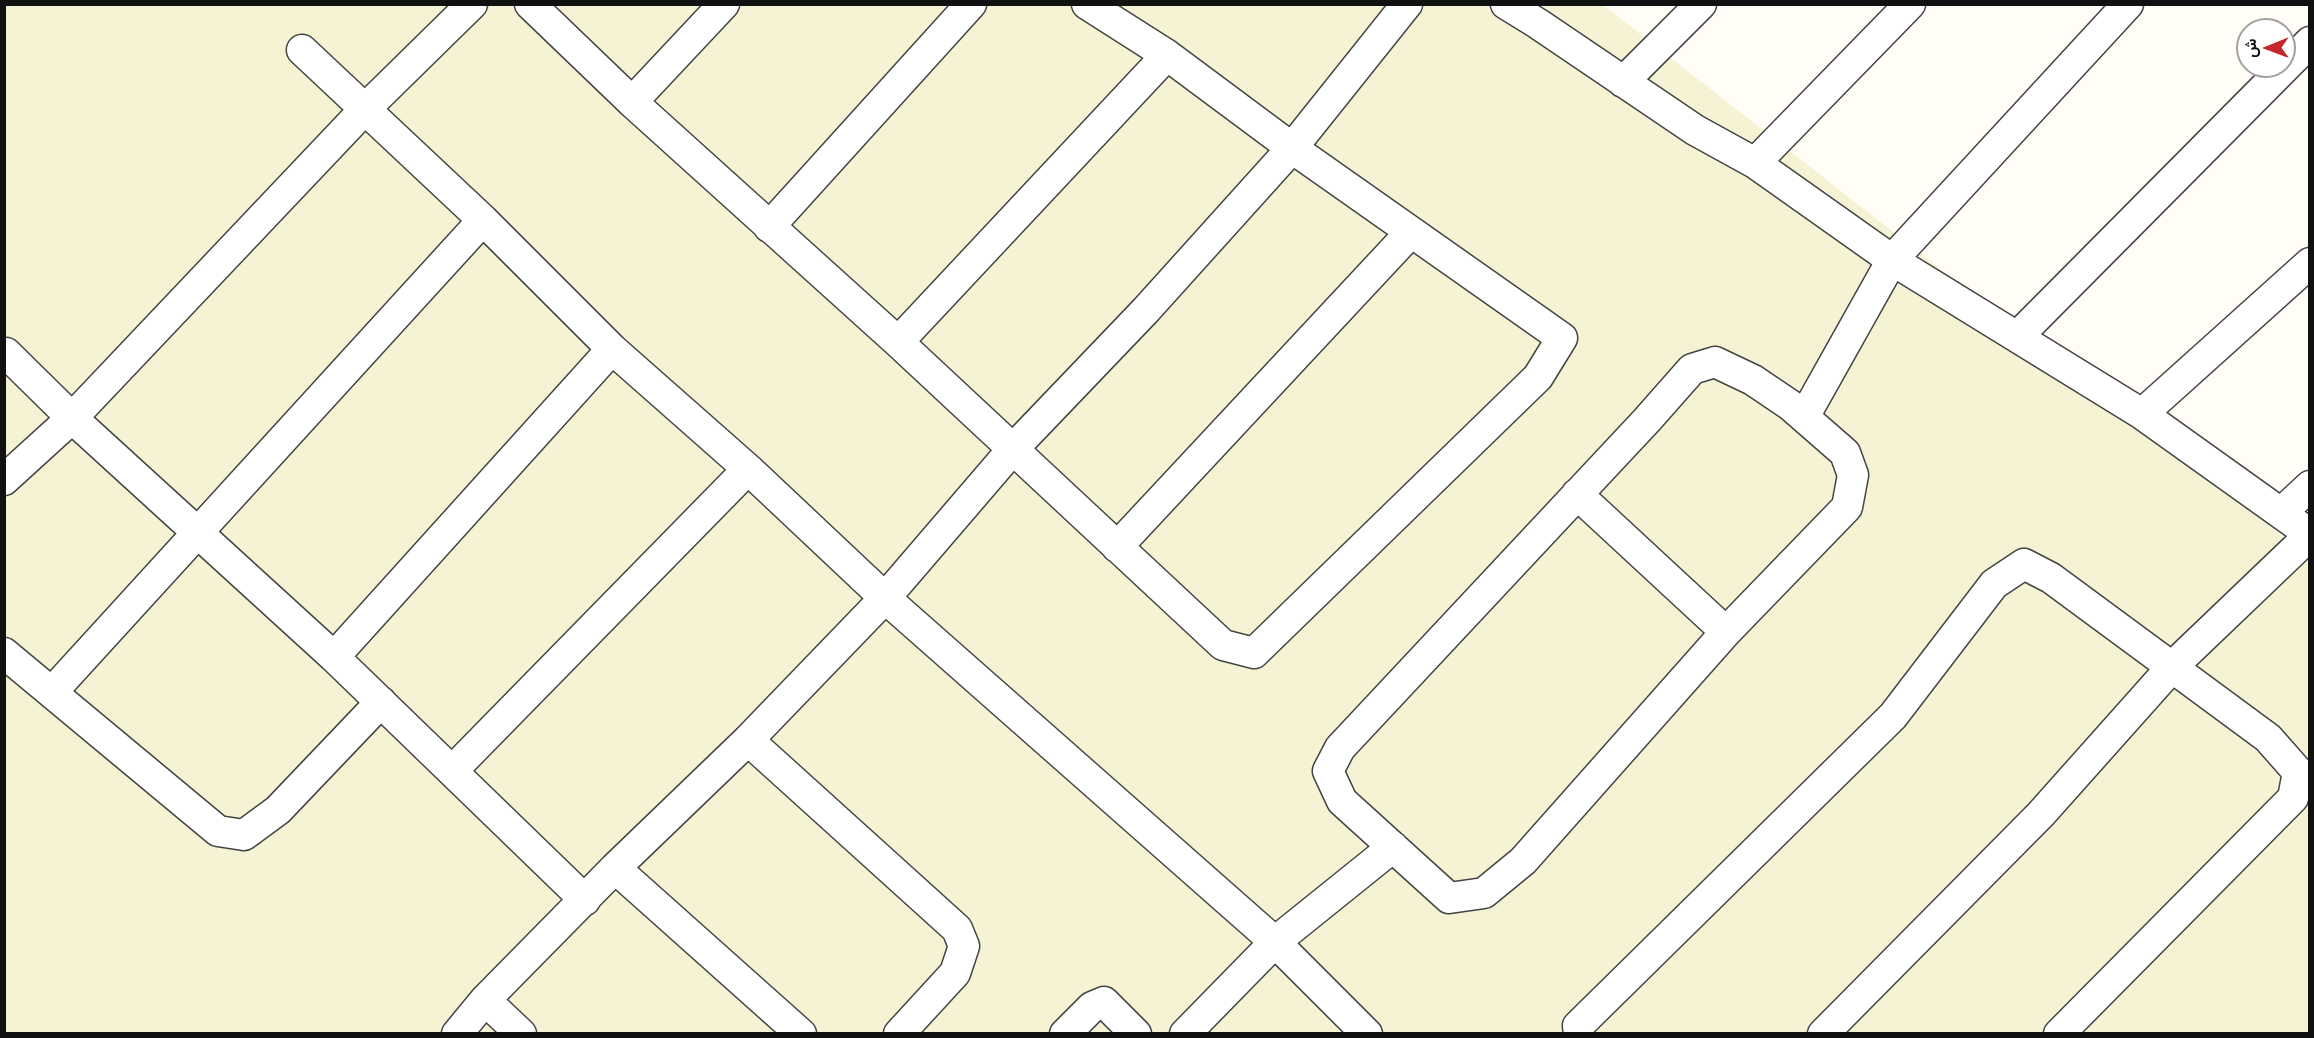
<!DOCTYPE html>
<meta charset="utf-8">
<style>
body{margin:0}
#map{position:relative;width:2314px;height:1038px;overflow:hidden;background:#fffdf5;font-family:"IBM Plex Serif",Vazirmatn,serif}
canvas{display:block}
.frame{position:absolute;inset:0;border:6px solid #111;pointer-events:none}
.north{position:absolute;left:2236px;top:18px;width:60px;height:60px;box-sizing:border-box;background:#fff;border:2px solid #a0a0a0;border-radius:50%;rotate:269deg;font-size:16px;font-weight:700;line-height:24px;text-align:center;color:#111}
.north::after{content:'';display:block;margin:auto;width:21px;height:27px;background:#c4262e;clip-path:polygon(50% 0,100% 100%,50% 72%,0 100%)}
</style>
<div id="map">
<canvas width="2314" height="1038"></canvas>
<div class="frame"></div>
<div class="north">ش</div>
</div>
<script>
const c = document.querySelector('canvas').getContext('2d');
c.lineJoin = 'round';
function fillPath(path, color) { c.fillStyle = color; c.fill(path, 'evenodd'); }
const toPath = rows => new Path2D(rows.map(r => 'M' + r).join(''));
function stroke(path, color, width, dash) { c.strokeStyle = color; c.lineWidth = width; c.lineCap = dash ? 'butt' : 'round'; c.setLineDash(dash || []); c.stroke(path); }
fillPath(toPath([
 [5,5,1603,5,2309,557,2309,1033,5,1034]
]), '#f6f3d4');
const street = toPath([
 [530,4,632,102,898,342,1223,645,1254,653,1538,377,1562,338,1292,148,1167,55,1087,4],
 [1506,4,1537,23,1695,130,1755,163,1892,260,2142,414,2310,534],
 [302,50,483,220,612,349,748,469,885,598,1275,942,1393,847],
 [1623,82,1701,4],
 [632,102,724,4],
 [1755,163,1910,4],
 [769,227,971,4],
 [2018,336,2310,42],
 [898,342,1167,55],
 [6,353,72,418,334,657,585,900],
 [1715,362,1753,380,1790,405,1845,453,1853,475,1847,507,1726,632,1523,861,1484,893,1449,898,1342,801,1328,771,1340,748,1647,420,1692,369,1715,362],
 [2142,414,2310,263],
 [1804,417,1892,260,2128,4],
 [4,480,72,418,365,109,472,4],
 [1577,494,1726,632],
 [2281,513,2310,486],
 [1117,547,1411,232],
 [4,653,218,831,244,835,278,810,381,702],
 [334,657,612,349],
 [53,691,483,220],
 [748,740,957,929,964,946,955,973,899,1034],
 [453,770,748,469],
 [615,868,801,1034],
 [485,1000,521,1034],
 [457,1034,485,1000,615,868,748,740,885,598,1012,450,1146,310,1292,148,1407,4],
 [1065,1034,1092,1007,1104,1002,1136,1034],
 [1185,1034,1275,942,1367,1034],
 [1579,1034,1578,1026,1893,716,1994,584,2024,564,2051,578,2268,738,2298,772,2293,798,2059,1034],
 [1823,1034,2041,814,2172,667,2310,535]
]);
stroke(street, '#444', 33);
stroke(street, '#fff', 30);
</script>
